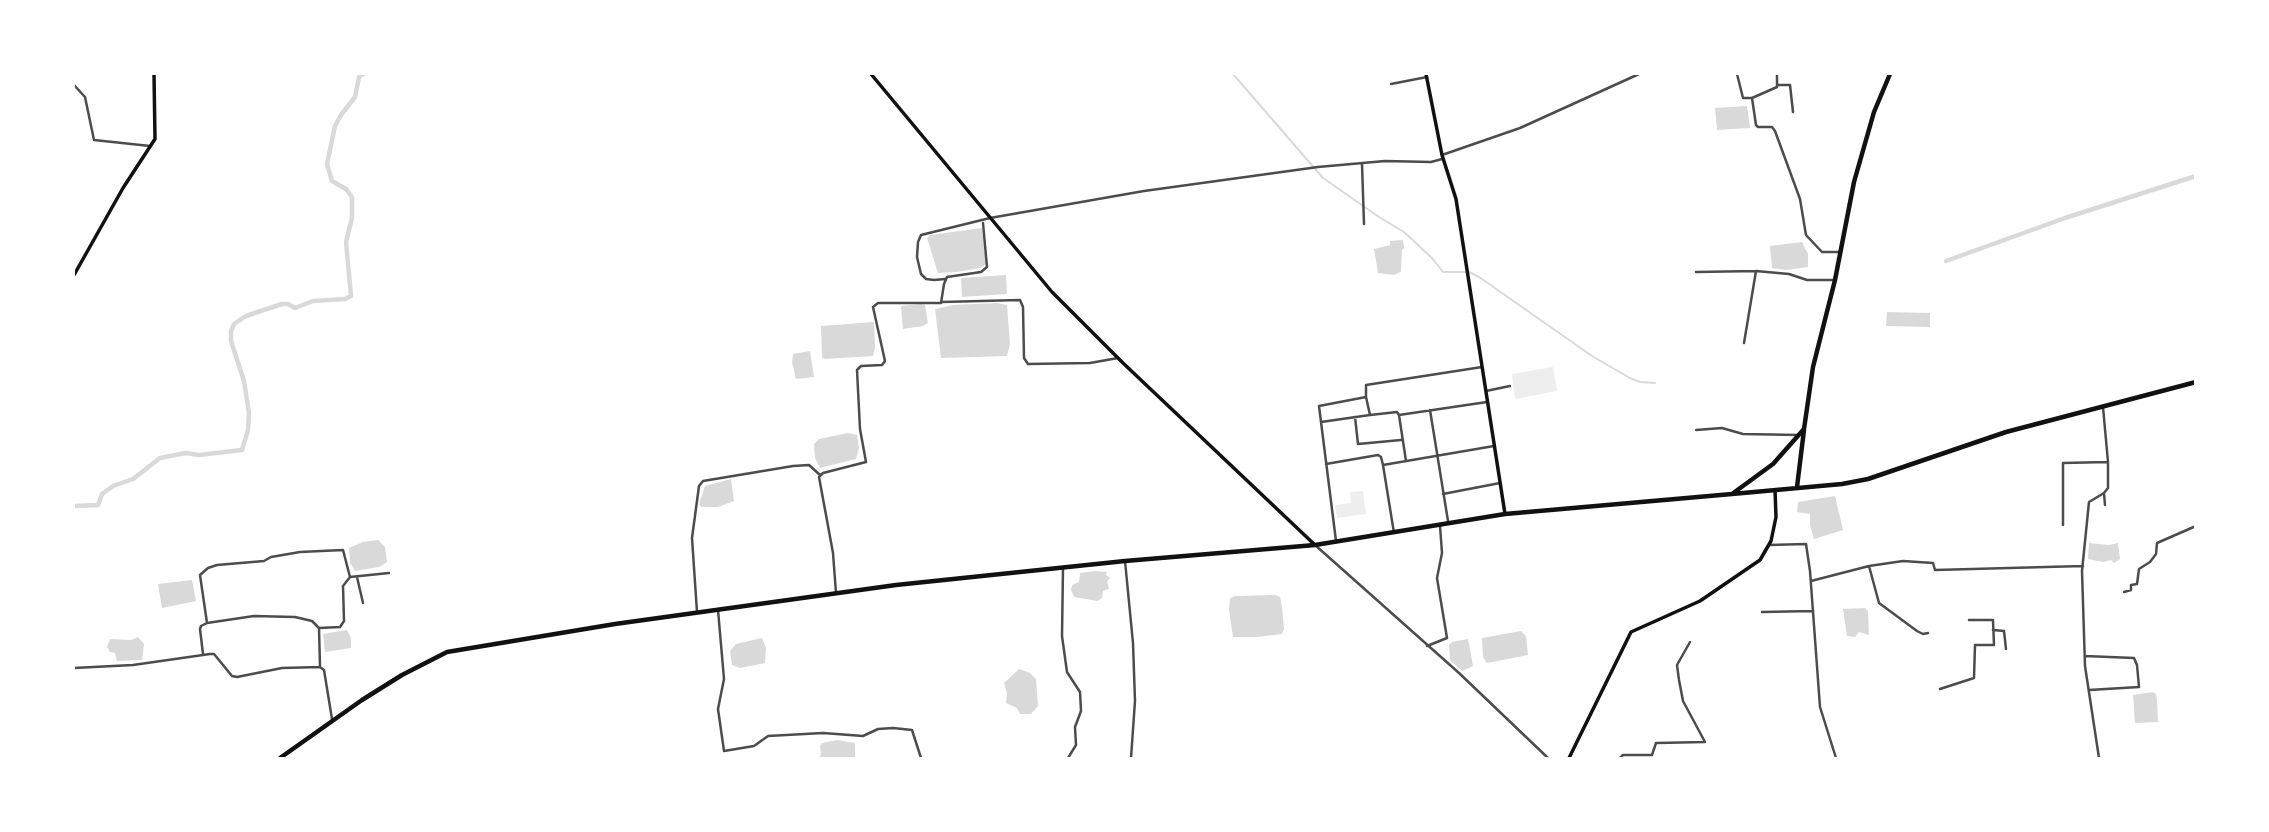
<!DOCTYPE html>
<style>
body{margin:0}
#map{position:relative;width:2269px;height:832px;overflow:hidden;background:#fff;font-family:Cabin,sans-serif}
canvas{display:block}
.frame{position:absolute;inset:0;border:75px solid #fff;pointer-events:none}
</style>
<div id="map">
<canvas width="2269" height="832"></canvas>
<div class="frame"></div>
</div>
<script>
const c = document.querySelector('canvas').getContext('2d');
c.lineJoin = 'round';
function fillPath(path, color) { c.fillStyle = color; c.fill(path, 'evenodd'); }
const toPath = rows => new Path2D(rows.map(r => 'M' + r).join(''));
function stroke(path, color, width, dash) { c.strokeStyle = color; c.lineWidth = width; c.lineCap = dash ? 'butt' : 'round'; c.setLineDash(dash || []); c.stroke(path); }
fillPath(toPath([
 [1553,367,1557,391,1515,399,1512,374],
 [1363,491,1366,514,1337,518,1335,505,1351,503,1350,492]
]), '#eee');
fillPath(toPath([
 [1747,106,1750,128,1717,130,1715,108],
 [982,228,986,264,981,268,957,272,938,273,927,238,930,235],
 [1403,240,1404,248,1402,250,1401,272,1394,275,1378,273,1374,249,1390,245,1390,241],
 [1802,242,1808,254,1808,267,1786,270,1772,268,1770,246],
 [1006,275,1007,294,962,297,961,278],
 [997,303,1007,305,1010,344,1007,356,941,358,935,309,953,305],
 [921,304,925,305,928,323,923,326,903,329,901,306],
 [1887,312,1930,313,1930,327,1886,326],
 [874,322,875,348,873,356,825,359,822,357,821,326],
 [810,351,814,377,796,379,792,362,793,354],
 [848,433,857,435,859,448,856,459,820,468,815,458,814,444,819,439],
 [731,479,734,501,718,507,701,507,699,504,705,486],
 [1835,496,1843,530,1814,539,1810,525,1810,514,1797,512,1798,502],
 [378,540,385,547,387,562,379,567,355,571,350,563,349,548,363,542],
 [2089,543,2109,545,2118,543,2120,559,2114,563,2111,560,2103,562,2088,559],
 [1095,571,1107,572,1106,575,1110,578,1107,581,1109,589,1103,591,1102,598,1097,601,1074,597,1071,590,1072,585,1079,582,1080,573],
 [192,580,196,601,162,608,158,584],
 [1275,595,1280,597,1282,607,1284,629,1282,634,1257,637,1233,637,1229,610,1230,598,1235,596],
 [1865,608,1868,611,1869,635,1859,632,1855,637,1847,636,1843,609],
 [347,630,351,638,351,648,325,652,323,634],
 [1521,631,1526,636,1528,655,1487,663,1483,657,1482,638],
 [138,637,144,644,142,660,117,661,115,653,110,652,107,647,110,639,131,640],
 [762,638,766,648,765,663,740,668,732,665,730,651,736,644],
 [1468,639,1473,666,1462,671,1450,660,1449,645,1452,642],
 [1019,669,1030,673,1036,679,1038,706,1031,714,1020,714,1017,708,1006,703,1007,694,1004,683],
 [2153,692,2156,694,2157,701,2158,722,2135,723,2133,695],
 [837,740,855,743,855,758,819,758,821,754,820,746,822,743]
]), '#d9d9d9');
stroke(toPath([
 [1233,74,1323,178,1379,217,1404,232,1432,258,1443,272,1469,272,1479,277,1592,356,1630,378,1640,382,1655,383]
]), '#d9d9d9', 2);
stroke(toPath([
 [1946,261,2065,218,2196,176],
 [74,506,98,505,102,494,113,486,133,479,160,458,186,453,199,455,242,450,248,430,249,413,244,381,231,341,231,331,234,324,246,316,282,304,288,304,295,308,313,301,345,299,351,296,346,242,352,218,352,197,346,189,332,181,327,164,335,126,341,115,355,97,359,77,363,74]
]), '#d9d9d9', 4.5);
stroke(toPath([
 [1737,74,1743,98,1752,98],
 [1777,74,1777,87,1752,98,1756,125,1758,127,1772,127,1775,131,1800,199,1806,235,1822,252,1840,252],
 [1391,84,1427,77],
 [74,85,85,97,94,140,150,146],
 [1778,85,1790,85,1793,112],
 [1442,155,1520,128,1639,74],
 [1362,164,1364,224],
 [1696,272,1756,271],
 [945,279,934,280,926,279,921,274,917,257,918,242,921,235,990,218,1144,191,1318,167,1385,161,1431,162,1442,159],
 [942,302,1020,300,1023,307,1024,358,1028,364,1090,363,1118,358],
 [1744,343,1756,271,1789,274,1807,280,1835,280],
 [1486,391,1510,386],
 [1366,397,1366,385,1482,367],
 [2103,407,2108,462,2108,488,2104,493,2105,505],
 [1430,410,1448,521],
 [1355,417,1358,444,1401,440],
 [1321,422,1370,415],
 [1696,430,1722,428,1743,434,1799,435],
 [1406,461,1399,415,1487,402],
 [1326,464,1378,455,1381,457,1383,465],
 [1443,494,1500,483],
 [2063,525,2063,463,2108,462],
 [1394,533,1383,465,1494,446],
 [1336,541,1319,406,1366,397,1370,415,1397,412,1399,415],
 [1769,545,1806,544,1810,571,1820,707,1836,758],
 [1125,561,1133,643,1135,701,1131,758],
 [1869,566,1879,603,1917,631,1923,634,1928,633],
 [1063,568,1062,636,1067,672,1080,692,1081,711,1075,727,1076,745,1068,758],
 [350,577,389,573],
 [357,577,363,603],
 [1811,581,1869,566,1903,561,1933,563,1935,570,2083,566],
 [2124,592,2131,590,2131,585,2137,584,2139,569,2150,562,2156,554,2157,543,2196,526],
 [836,593,833,553,819,477,823,473,866,462,860,429,857,370,861,366,882,365,885,361,873,307,878,303,941,303,944,284,947,277,981,272,987,267,983,223],
 [718,610,724,679,718,709,724,751,754,746,768,736,823,733,863,736,878,729,893,728,912,730,921,758],
 [697,612,692,538,699,486,703,481,793,466,809,465,820,475],
 [1762,612,1813,611],
 [319,628,340,627,344,621,343,586,350,577,343,550,300,552,271,557,264,561,217,565,208,568,200,575,207,623,254,616,295,617,312,621,319,628,320,667],
 [1993,630,2004,631,2006,649],
 [1427,646,1447,638,1437,578,1442,553,1440,526],
 [203,654,200,629,201,626,207,623],
 [2085,656,2134,658,2137,665,2139,687,2089,690],
 [74,668,133,665,210,654,214,654,232,676,237,677,282,668,320,667,324,670,332,719],
 [1940,689,1974,678,1975,645,1994,645,1993,620,1969,620],
 [1620,758,1623,755,1652,755,1656,743,1705,742,1683,701,1679,680,1677,665,1690,642],
 [2099,758,2085,666,2082,571,2089,502,2104,493]
]), '#4c4c4c', 2.5);
stroke(toPath([
 [1315,545,1459,673,1548,758]
]), '#4c4c4c', 2.5);
stroke(toPath([
 [871,74,1052,292,1123,363,1315,545],
 [74,275,123,188,155,139,154,74],
 [1569,758,1631,632,1700,601,1760,560,1771,541,1776,517,1775,490]
]), '#111', 3.5);
stroke(toPath([
 [1426,74,1442,155,1456,199,1505,514]
]), '#111', 3.5);
stroke(toPath([
 [1797,487,1804,430],
 [1732,494,1842,484,1868,479,2006,432,2196,382],
 [280,758,362,700,402,675,447,652,615,624,896,585,1125,561,1315,545,1505,514,1732,494,1773,464,1804,429,1813,367,1835,280,1854,182,1874,112,1890,74]
]), '#111', 4.5);
</script>
